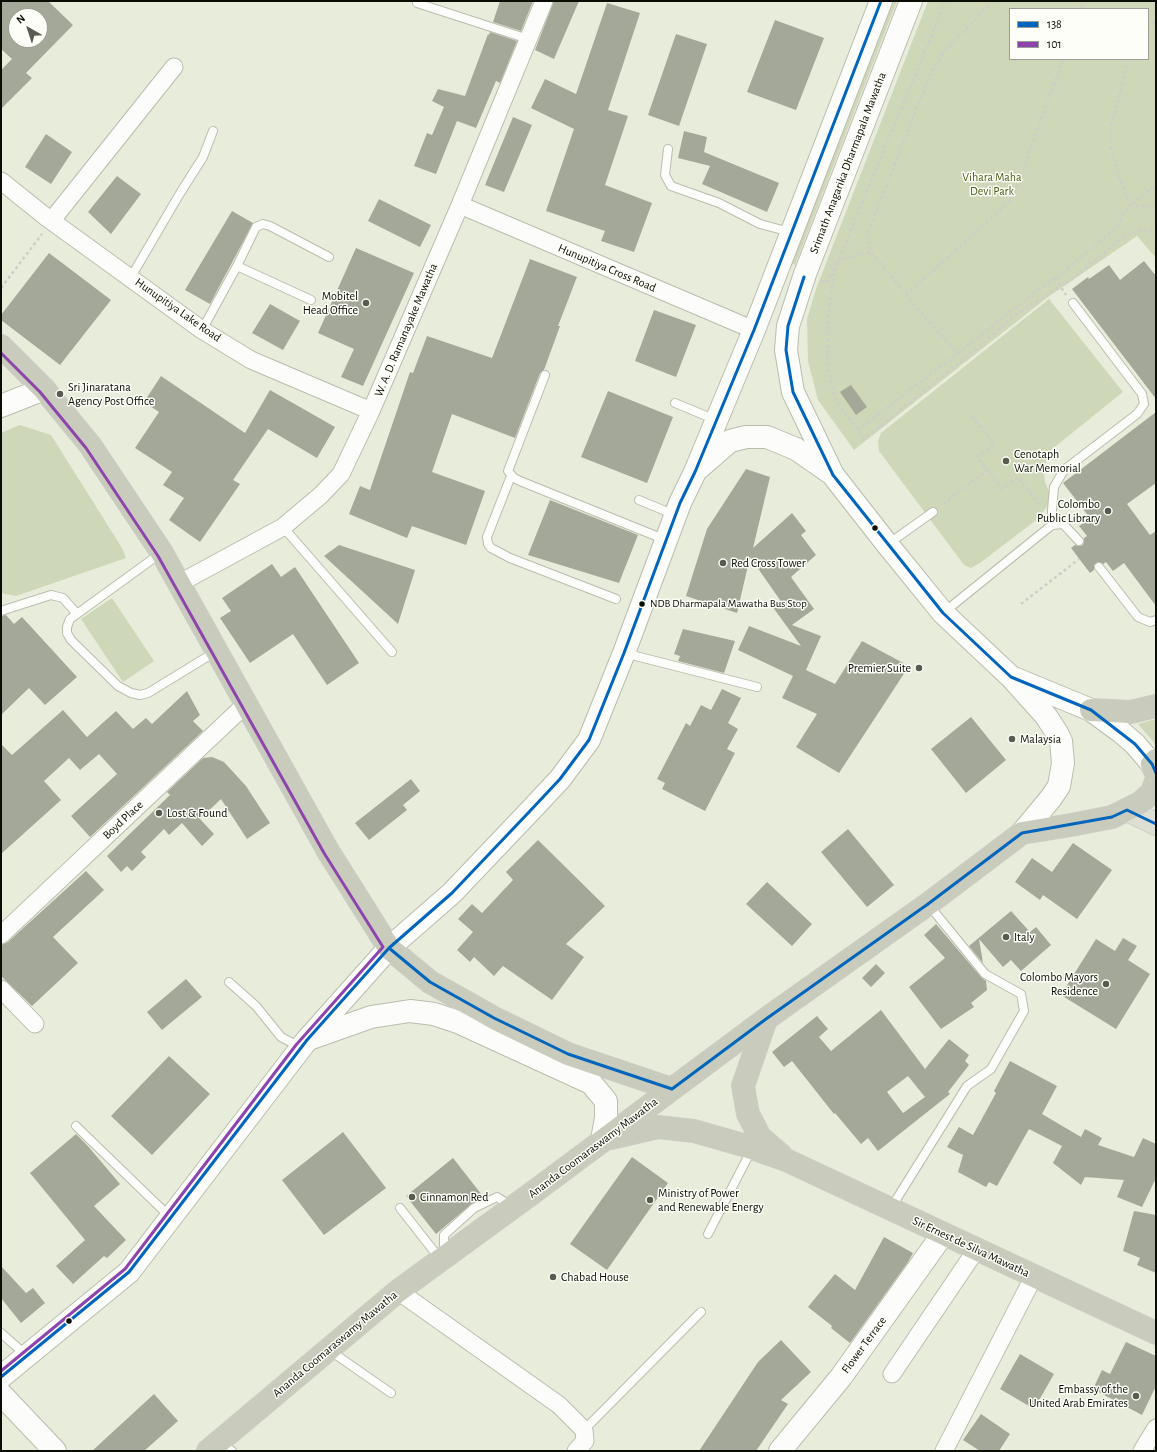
<!DOCTYPE html>
<style>
body{margin:0}
#map{position:relative;width:1157px;height:1452px;overflow:hidden;background:#e8eddb;font-family:"Alegreya Sans",sans-serif}
canvas{display:block}
.frame{position:absolute;inset:0;border:2px solid #0a0d03;pointer-events:none}
.legend{position:absolute;left:1009px;top:8px;width:140px;height:52px;box-sizing:border-box;background:#fcfef7;border:1px solid #9b9e95;margin:0;padding:5px 7px;list-style:none;font-size:12px;color:#0a0d03}
.legend li{display:flex;align-items:center;gap:8px;height:20px}
.legend b{width:20px;border:1px solid #9b9e95}
.north{position:absolute;left:8px;top:8px;width:40px;height:40px;box-sizing:border-box;background:#fcfef7;border:1px solid #9b9e95;border-radius:50%;rotate:321deg;font-size:11px;font-weight:700;line-height:16px;text-align:center;color:#0a0d03}
.north::after{content:'';display:block;margin:auto;width:14px;height:18px;background:#585b4f;clip-path:polygon(50% 0,100% 100%,50% 72%,0 100%)}
</style>
<div id="map">
<canvas width="1157" height="1452"></canvas>
<div class="frame"></div>
<ul class="legend">
<li><b style="height:5px;background:#0065bd"></b>138</li>
<li><b style="height:5px;background:#8e44ad"></b>101</li>
</ul>
<div class="north">N</div>
</div>
<script>
const c = document.querySelector('canvas').getContext('2d');
c.lineJoin = 'round';
function fillPath(path, color) { c.fillStyle = color; c.fill(path, 'evenodd'); }
const toPath = rows => new Path2D(rows.map(r => 'M' + r).join(''));
function stroke(path, color, width, dash) { c.strokeStyle = color; c.lineWidth = width; c.lineCap = dash ? 'butt' : 'round'; c.setLineDash(dash || []); c.stroke(path); }
function label(font, color, halo, rows, align = 'center') {
  c.font = font + ' "Alegreya Sans",sans-serif'; c.lineWidth = 3; c.setLineDash([]); c.textBaseline = 'middle'; c.strokeStyle = halo; c.fillStyle = color; for (const [text, x, y, turn = 0] of rows) {
    c.save(); c.translate(x, y); c.rotate((+turn || 0) * Math.PI / 180); c.textAlign = isNaN(turn) ? turn : align; if (halo) c.strokeText(text, 0, 0); c.fillText(text, 0, 0); c.restore();
  }
}
fillPath(toPath([
 [890,1,897,1,795,265,789,262],
 [928,1,1156,1,1156,258,1137,236,1048,297,854,450,818,400,808,361,807,319,816,289],
 [1010,9,1148,9,1148,59,1010,59],
 [1049,299,1123,392,1051,450,1046,460,1044,472,1045,482,1051,496,1047,507,1035,521,980,563,971,568,964,565,879,451,878,441,881,433],
 [20,425,51,435,122,548,126,558,16,596,1,593,1,433],
 [112,598,154,661,123,682,81,619],
 [1156,719,1156,747,1153,741,1138,724]
]), '#ced7b7');
fillPath(toPath([
 [1,1,48,1,73,25,26,73,32,78,1,109,1,70,12,59,1,49],
 [16,16,40,16,40,40,16,40],
 [500,1,533,1,521,31,493,22],
 [554,1,579,1,554,59,535,50],
 [607,3,640,13,608,110,628,116,605,185,652,203,634,252,601,241,605,231,546,211,574,129,531,108,545,79,576,94],
 [775,20,824,38,796,110,747,92],
 [490,32,517,41,500,83,496,81,476,128,457,121,436,174,414,166,427,133,432,135,444,107,432,101,438,89,465,96,488,34,489,35],
 [676,34,707,44,679,126,648,115],
 [513,117,532,125,504,192,485,185],
 [684,131,707,137,704,152,779,183,767,212,702,184,710,166,678,158],
 [46,134,72,152,51,184,25,167],
 [117,176,141,194,111,234,88,212],
 [379,199,431,225,420,247,368,221],
 [232,211,253,223,210,304,185,290],
 [356,248,414,273,363,386,341,377,354,349,318,333],
 [49,253,111,300,60,365,1,320,1,315],
 [530,259,577,277,558,326,560,326,544,370,540,373,515,438,452,414,432,472,485,491,466,545,412,526,407,538,349,514,360,486,370,490,410,372,413,373,427,336,492,358],
 [1144,261,1156,276,1156,399,1072,289,1088,277,1089,279,1109,265,1120,280],
 [270,304,300,321,283,350,252,333],
 [654,310,696,325,676,377,635,361],
 [161,376,245,433,270,390,335,427,317,458,268,429,233,480,240,484,200,542,169,520,184,498,163,485,172,472,135,448,159,412,144,402],
 [851,385,867,407,856,415,840,392],
 [608,391,673,417,647,483,581,457],
 [1156,412,1156,483,1127,504,1150,535,1156,531,1156,606,1124,563,1113,571,1106,562,1103,564,1098,562,1094,565,1094,570,1090,573,1071,548,1075,545,1080,546,1083,545,1084,542,1084,538,1087,536,1079,526,1090,518,1063,483],
 [746,469,770,477,753,548,792,513,806,531,801,535,816,555,791,577,814,609,792,625,821,636,806,670,835,684,862,641,909,666,839,773,796,747,817,714,782,698,793,676,738,650,749,626,801,646,772,606,780,600,750,557,737,613,686,596,707,529],
 [550,500,638,535,619,583,528,555],
 [339,545,415,570,398,624,324,556],
 [272,564,281,577,295,567,359,663,327,685,293,634,250,663,220,618,231,611,222,598],
 [6,615,14,624,22,617,77,677,45,705,29,688,1,715,1,616],
 [683,629,735,641,724,673,678,661,680,656,674,654],
 [722,689,741,698,728,723,738,729,727,749,735,753,705,811,662,789,665,783,657,779,686,723,690,726,701,705,711,710],
 [187,691,200,715,193,721,203,731,90,837,71,816,117,774,99,754,80,770,69,758,44,781,61,800,1,854,1,744,12,755,63,710,87,737,116,711,133,729,146,718,152,724],
 [971,717,1006,760,966,793,931,749],
 [212,757,224,762,246,786,270,823,247,839,221,799,200,819,214,834,202,846,182,823,169,835,164,829,141,852,146,857,132,871,127,866,121,872,107,856,170,795,167,792,203,758],
 [411,779,420,791,403,805,407,810,369,840,355,823],
 [848,829,894,885,867,907,821,852],
 [538,840,605,906,566,944,584,957,552,1000,503,966,494,976,474,957,470,962,457,950,473,932,458,919,472,904,482,913,513,880,506,872],
 [1073,843,1112,870,1077,919,1043,895,1040,900,1015,882,1032,858,1052,872],
 [86,871,104,890,53,937,78,963,32,1006,1,976,1,945,8,942],
 [767,882,812,924,792,946,746,904],
 [1011,911,1030,932,1036,927,1051,945,1021,971,1011,960,1003,967,979,939,983,963,969,946],
 [936,924,981,977,986,981,987,990,971,1003,974,1007,941,1029,909,987,945,958,924,935],
 [1123,938,1137,946,1128,960,1150,974,1116,1029,1061,995,1096,939,1115,951],
 [876,964,885,973,871,987,862,978],
 [186,979,202,997,162,1030,147,1012],
 [881,1010,925,1069,949,1039,969,1055,965,1061,969,1065,948,1092,950,1094,878,1151,868,1138,861,1144,835,1113,834,1114,792,1061,784,1067,772,1052,817,1016,828,1029,819,1037,831,1051],
 [908,1076,925,1097,903,1113,887,1092],
 [169,1056,210,1094,152,1155,111,1116],
 [1010,1061,1057,1086,1042,1114,1081,1137,1085,1129,1102,1138,1098,1145,1134,1157,1143,1138,1156,1144,1156,1178,1142,1207,1117,1197,1124,1180,1085,1177,1081,1185,1053,1163,1062,1146,1029,1129,997,1186,989,1182,986,1187,958,1172,963,1155,947,1147,959,1127,973,1135,996,1093,994,1091],
 [343,1132,386,1188,324,1235,282,1180],
 [76,1134,87,1145,120,1184,94,1206,126,1240,107,1258,104,1256,73,1284,56,1266,85,1240,30,1173],
 [632,1157,668,1183,607,1270,570,1244],
 [453,1158,482,1195,436,1234,406,1196],
 [1134,1211,1156,1215,1156,1273,1137,1265,1140,1258,1123,1251],
 [884,1237,913,1253,908,1262,850,1343,831,1328,832,1326,808,1307,835,1274,855,1290],
 [1,1266,26,1293,33,1288,45,1303,21,1323,1,1298],
 [781,1340,811,1372,781,1400,788,1404,756,1451,699,1451,758,1362],
 [1126,1342,1156,1356,1156,1386,1142,1415,1093,1389,1102,1370,1110,1374],
 [1020,1354,1054,1374,1034,1409,1000,1389],
 [154,1394,178,1421,144,1451,92,1451],
 [981,1414,1010,1434,999,1451,980,1451,963,1440]
]), '#a4a898');
const lane = toPath([
 [417,3,528,39],
 [668,149,665,175,671,186,719,203,760,224,790,232],
 [237,266,311,300],
 [131,277,179,195,203,157,213,131],
 [202,330,237,266,256,227,263,224,270,226,329,257],
 [545,375,508,471,514,478,520,481,666,540],
 [675,403,716,420],
 [511,476,487,537,488,544,491,548,510,558,616,599],
 [639,500,675,515],
 [1052,525,1063,524,1079,541],
 [283,527,392,652],
 [888,544,933,512],
 [161,553,70,619,67,627,67,633,71,640,118,686,131,693,140,695,148,693,215,652],
 [1099,567,1138,617,1150,622,1156,620],
 [1,611,51,595,63,598,77,614],
 [943,613,1052,525,1052,510,1054,487,1064,470,1137,414,1144,404,1142,394,1073,303],
 [624,653,757,687],
 [229,982,256,1006,281,1037,300,1047],
 [76,1126,170,1217],
 [400,1208,440,1259],
 [891,1208,967,1086,991,1069,1024,1011,1021,994,985,974,928,904],
 [708,1234,752,1149],
 [449,1252,444,1245,444,1235,474,1208,497,1197,511,1206],
 [1,1333,26,1355],
 [329,1350,391,1393],
 [584,1430,701,1312],
 [220,1443,232,1451]
]);
const street = toPath([
 [1,181,46,217,202,330,251,360,371,411],
 [460,205,754,330],
 [52,220,174,67],
 [178,584,283,527,321,495,341,474,371,411,460,205,544,1],
 [1,935,245,705],
 [1,989,35,1024],
 [398,1291,559,1405,584,1430,585,1441,576,1451],
 [892,1374,976,1250],
 [944,1451,1034,1276],
 [1142,1451,1156,1428]
]);
const secondary = toPath([
 [911,1,805,274,788,326,786,350,793,392,833,475,887,544,943,613,1011,677,1046,716,1057,733,1061,741,1063,763,1059,786,1051,798,1022,833],
 [1,406,44,389],
 [699,468,730,441,746,437,767,437,796,449,832,474],
 [1016,679,1091,710,1121,732,1135,744,1152,764],
 [309,1039,371,1017,410,1011,434,1014,458,1022,591,1083,606,1101,606,1118,602,1140],
 [1,1377,129,1272,307,1040,389,948,452,893,530,811,560,779,589,740,624,653,680,503,695,472,754,330,881,1],
 [1,1394,55,1451],
 [780,1451,841,1377,943,1234]
]);
const primary = toPath([
 [1127,810,1156,824]
]);
const highway = toPath([
 [1,346,44,389,90,445,162,553,328,851,389,948,430,982,494,1018,568,1054,672,1089],
 [1091,710,1131,712,1156,706],
 [1156,760,1152,764,1156,773],
 [766,1019,743,1086,748,1114,760,1137,781,1155],
 [611,1138,658,1127,694,1131,743,1145,786,1160,1156,1333],
 [208,1451,398,1291,531,1194,766,1019,928,904,1022,833,1071,825,1112,817,1140,803,1152,792,1156,781]
]);
stroke(lane, '#b9bdae', 10);
stroke(street, '#b9bdae', 19);
stroke(secondary, '#b9bdae', 24);
stroke(primary, '#cbcdc5', 24);
stroke(highway, '#cbcdc5', 24);
stroke(toPath([
 [945,1,928,45,856,217,834,273,828,316,827,365,836,400,864,439,981,345,1012,317,1071,280,1122,238,1141,229,1156,233],
 [993,1,943,53,931,72,867,235,871,252,932,326,958,353,1034,293,1063,272,1116,228,1125,211,1130,206,1145,206,1156,209],
 [1081,9,1084,1],
 [1148,27,1156,20],
 [1129,59,1111,126,1111,148,1118,174,1130,206,1156,185],
 [1055,278,1066,295],
 [822,281,827,283,836,262,839,260,871,252],
 [1,288,42,234],
 [906,295,1013,198,1063,59],
 [972,416,994,444,977,457,1002,489,1018,477,1039,504],
 [858,430,958,353],
 [943,504,987,470],
 [1021,604,1079,559]
]), '#cdcec9', 2.5, [3, 3]);
stroke(lane, '#fcfcfa', 8);
stroke(street, '#fcfcfa', 17);
stroke(secondary, '#fcfcfa', 22);
stroke(primary, '#dddfd4', 22);
stroke(highway, '#c9ccbc', 22);
stroke(toPath([
 [804,277,788,326,786,350,793,392,833,475,943,613,1011,677,1091,710,1135,744,1152,764,1156,773],
 [389,948,430,982,494,1018,568,1054,672,1089,766,1019,928,904,1022,833,1112,817,1127,810,1156,824],
 [1,1377,129,1272,307,1040,389,948,452,893,530,811,560,779,589,740,624,653,680,503,695,472,754,330,881,1]
]), '#0065bd', 3);
stroke(toPath([
 [1,353,40,392,86,448,158,556,324,853,383,947,296,1045,125,1269,1,1371]
]), '#8e44ad', 3);
for (const [x, y, r, color] of [
 [366,303,4,"#585b4f"],
 [60,394,4,"#585b4f"],
 [1006,461,4,"#585b4f"],
 [1108,511,4,"#585b4f"],
 [875,528,3.5,"#0a0d03"],
 [723,563,4,"#585b4f"],
 [642,604,3.5,"#0a0d03"],
 [919,668,4,"#585b4f"],
 [1012,739,4,"#585b4f"],
 [159,813,4,"#585b4f"],
 [1006,937,4,"#585b4f"],
 [1106,984,4,"#585b4f"],
 [412,1197,4,"#585b4f"],
 [650,1200,4,"#585b4f"],
 [553,1277,4,"#585b4f"],
 [69,1321,3.5,"#0a0d03"],
 [1136,1396,4,"#585b4f"]
]) { const dot = new Path2D(); dot.arc(x, y, r, 0, 2 * Math.PI); c.fillStyle = color; c.fill(dot); stroke(dot, '#fcfef7', 1.5); }
label('11px', '#0a0d03', '#fcfef7', [
 ["NDB Dharmapala Mawatha Bus Stop",650,604]
], 'left');
label('12px', '#0a0d03', '#fcfef7', [
 ["Srimath Anagarika Dharmapala Mawatha",848,163,-69],
 ["Hunupitiya Cross Road",607,268,23],
 ["Hunupitiya Lake Road",178,310,35],
 ["W. A. D. Ramanayake Mawatha",406,330,-67],
 ["Boyd Place",123,820,-43],
 ["Ananda Coomaraswamy Mawatha",593,1148,-37],
 ["Sir Ernest de Silva Mawatha",971,1247,25],
 ["Ananda Coomaraswamy Mawatha",335,1344,-40],
 ["Flower Terrace",864,1345,-54]
]);
label('12px', '#4e5d19', '#fcfef7', [
 ["Vihara Maha",992,177],
 ["Devi Park",992,191]
]);
label('12px', '#0a0d03', '#fcfef7', [
 ["Mobitel",358,296,"right"],
 ["Head Office",358,310,"right"],
 ["Sri Jinaratana",68,387],
 ["Agency Post Office",68,401],
 ["Cenotaph",1014,454],
 ["War Memorial",1014,468],
 ["Colombo",1100,504,"right"],
 ["Public Library",1100,518,"right"],
 ["Red Cross Tower",731,563],
 ["Premier Suite",911,668,"right"],
 ["Malaysia",1020,739],
 ["Lost & Found",167,813],
 ["Italy",1014,937],
 ["Colombo Mayors",1098,977,"right"],
 ["Residence",1098,991,"right"],
 ["Ministry of Power",658,1193],
 ["and Renewable Energy",658,1207],
 ["Cinnamon Red",420,1197],
 ["Chabad House",561,1277],
 ["Embassy of the",1128,1389,"right"],
 ["United Arab Emirates",1128,1403,"right"]
], 'left');
</script>
